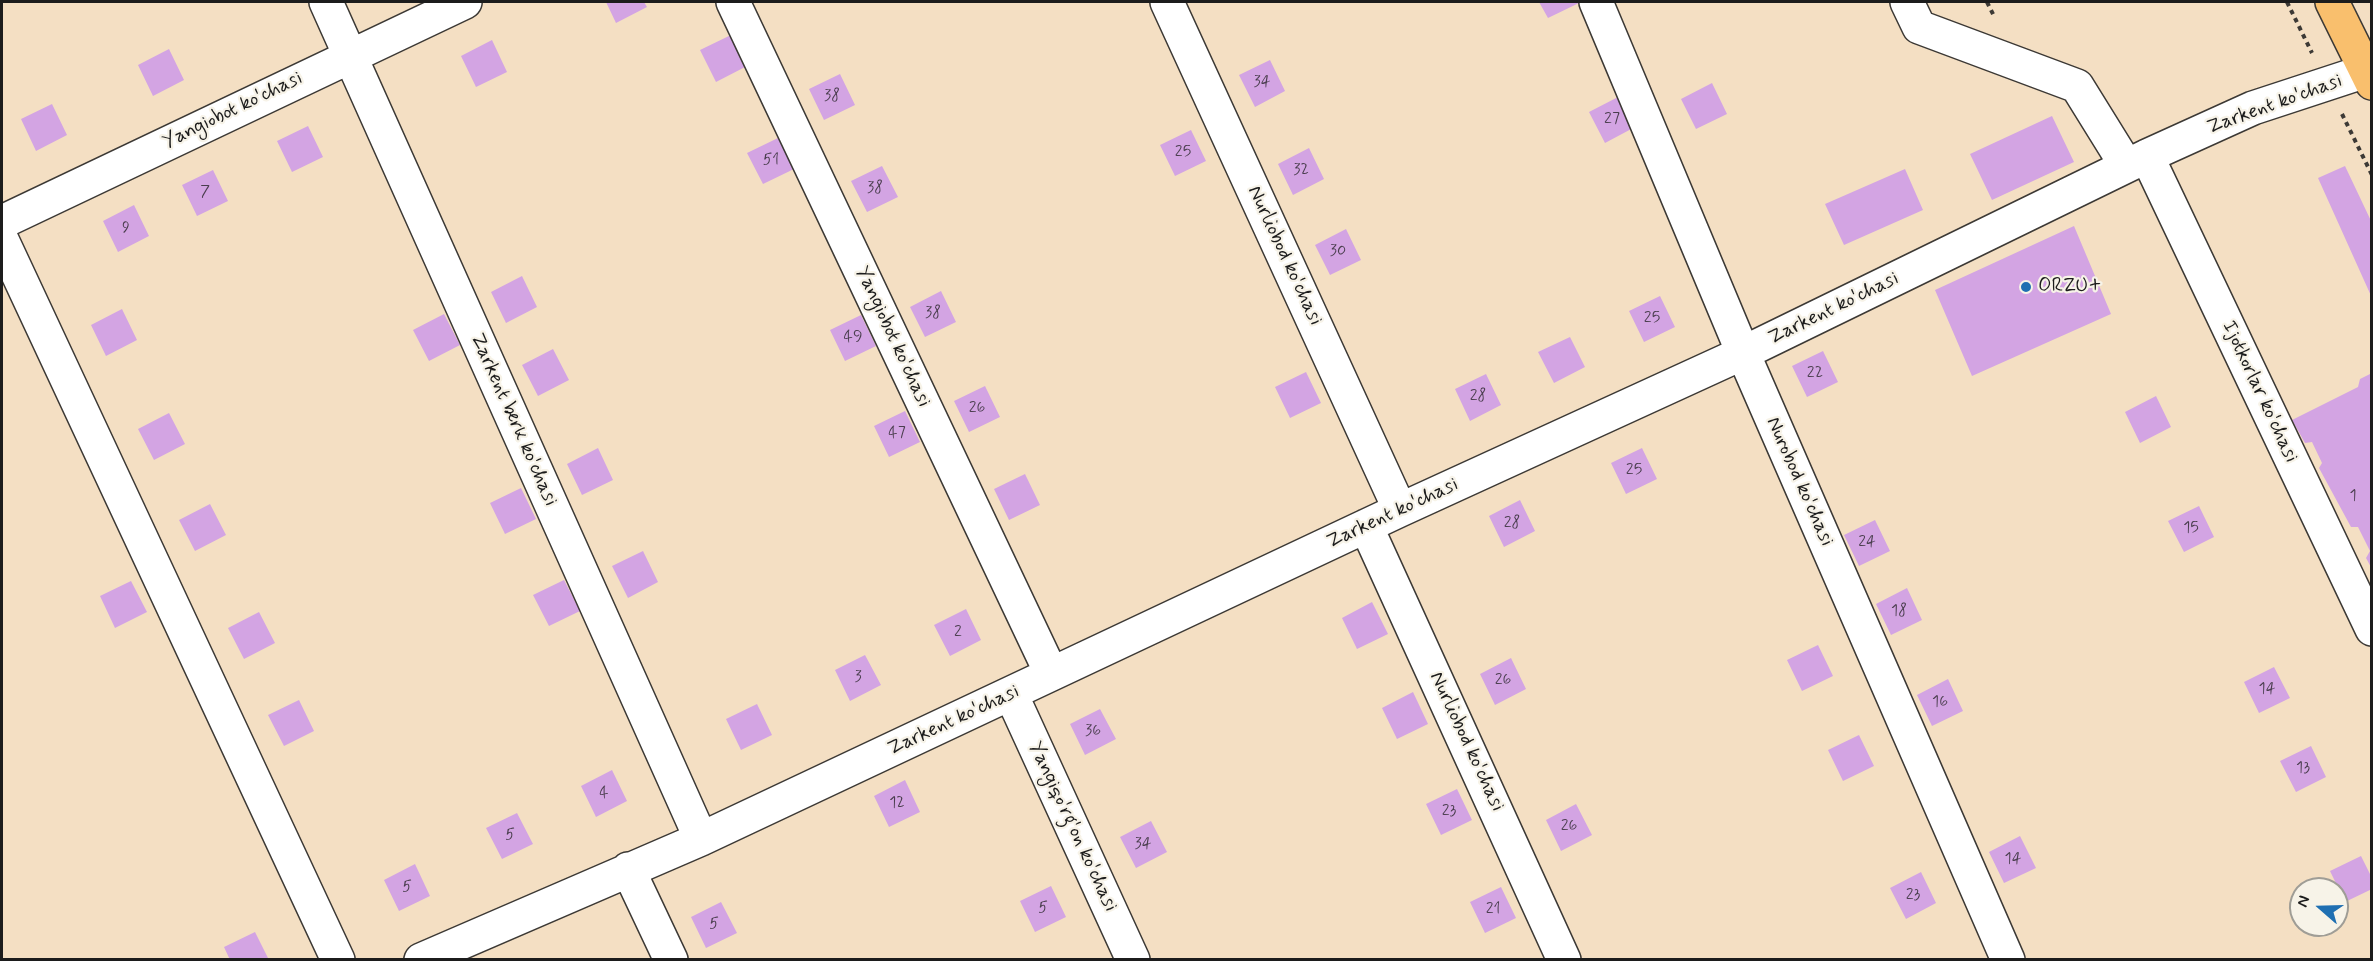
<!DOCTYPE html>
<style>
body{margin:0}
#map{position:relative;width:2373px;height:961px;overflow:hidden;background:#f4dfc3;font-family:Mynerve,sans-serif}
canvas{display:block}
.frame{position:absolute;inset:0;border:3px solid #1c1c1c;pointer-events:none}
.north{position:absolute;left:2289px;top:877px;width:60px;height:60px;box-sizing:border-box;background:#f7f3e8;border:2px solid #9f9d96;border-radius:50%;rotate:290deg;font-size:16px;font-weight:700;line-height:24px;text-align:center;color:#1c1c1c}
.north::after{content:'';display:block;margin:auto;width:21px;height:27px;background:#1f6fb2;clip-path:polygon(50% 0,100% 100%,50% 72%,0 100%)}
</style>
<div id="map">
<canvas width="2373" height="961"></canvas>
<div class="frame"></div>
<div class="north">N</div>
</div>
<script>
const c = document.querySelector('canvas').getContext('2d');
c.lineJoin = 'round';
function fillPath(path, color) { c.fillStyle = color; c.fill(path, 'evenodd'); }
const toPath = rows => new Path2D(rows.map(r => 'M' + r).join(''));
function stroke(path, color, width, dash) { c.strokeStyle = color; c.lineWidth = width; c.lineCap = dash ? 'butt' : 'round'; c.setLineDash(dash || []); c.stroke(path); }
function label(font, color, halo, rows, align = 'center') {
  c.font = font + ' Mynerve,sans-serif'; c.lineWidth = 4.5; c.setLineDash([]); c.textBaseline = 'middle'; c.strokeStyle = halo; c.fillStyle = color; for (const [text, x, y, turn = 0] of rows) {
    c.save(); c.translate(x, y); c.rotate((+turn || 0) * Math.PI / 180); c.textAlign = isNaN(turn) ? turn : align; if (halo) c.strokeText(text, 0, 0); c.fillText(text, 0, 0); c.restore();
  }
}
fillPath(toPath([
 [606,2,644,2,647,7,616,23],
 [1539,2,1578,2,1579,3,1548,18],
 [731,35,747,66,716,82,700,50],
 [492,40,507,72,476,87,461,56],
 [169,49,184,80,153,96,138,65],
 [1270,60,1285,91,1255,107,1239,75],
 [840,74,855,105,824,120,809,89],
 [1712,83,1727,114,1696,129,1681,99],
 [1620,96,1635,127,1605,143,1589,112],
 [52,104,67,135,36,151,21,119],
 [2052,116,2074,162,1992,200,1970,154],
 [308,126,323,157,292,172,277,141],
 [1191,130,1206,161,1175,176,1160,145],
 [778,138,794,169,763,184,747,153],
 [1309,148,1324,179,1293,195,1278,164],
 [882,166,898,197,867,212,851,181],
 [2345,166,2372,223,2372,298,2318,178],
 [1905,169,1923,210,1844,245,1825,204],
 [213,170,228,201,197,216,182,185],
 [134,205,149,236,118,252,103,221],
 [2074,226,2111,314,1972,376,1935,290],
 [1346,229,1361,260,1330,275,1315,245],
 [522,276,537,307,506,323,491,292],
 [941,291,956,322,925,337,910,307],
 [1660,296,1675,327,1644,342,1629,311],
 [122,309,137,340,106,356,91,325],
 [444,314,460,345,429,361,413,330],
 [861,315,876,346,845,361,830,330],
 [1570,337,1585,367,1554,383,1538,352],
 [553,349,569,380,538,396,522,365],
 [1823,351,1838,382,1807,397,1792,366],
 [1306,372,1321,403,1290,418,1275,387],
 [2372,373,2372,569,2366,558,2370,551,2358,527,2351,527,2319,468,2322,463,2312,442,2305,443,2292,420,2358,387,2360,379],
 [1486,374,1501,405,1470,421,1455,389],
 [985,386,1000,417,969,432,954,401],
 [2156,396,2171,427,2140,443,2125,412],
 [905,411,920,442,889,457,874,426],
 [169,413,185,444,154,460,138,429],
 [598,448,613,480,582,495,567,464],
 [1642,448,1657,479,1626,494,1611,463],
 [1025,474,1040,505,1009,520,994,489],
 [521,488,536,519,505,534,490,503],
 [1520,500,1535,531,1504,547,1489,516],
 [210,504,226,535,195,551,179,520],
 [2199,506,2214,537,2184,552,2168,521],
 [1875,520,1890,551,1859,566,1844,535],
 [643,551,658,582,628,598,612,566],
 [564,580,580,611,549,626,533,595],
 [131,581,147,612,115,628,100,596],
 [1907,588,1922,620,1891,635,1876,604],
 [1372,602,1388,634,1357,649,1342,618],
 [966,609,981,640,950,656,934,625],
 [259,612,275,643,244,659,228,628],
 [1818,645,1833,676,1802,691,1787,660],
 [865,655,881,685,850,701,835,670],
 [1511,658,1526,689,1495,705,1480,674],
 [2274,667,2290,698,2259,713,2244,682],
 [1948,679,1963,711,1932,726,1917,695],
 [1413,692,1428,724,1397,739,1382,708],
 [299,700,314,731,284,746,268,715],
 [757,704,772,735,741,750,726,719],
 [1100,709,1116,739,1085,755,1070,724],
 [1859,735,1874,766,1843,781,1828,750],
 [2311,746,2326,777,2296,792,2280,761],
 [612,770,627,801,596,817,581,786],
 [905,780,920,812,889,827,874,796],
 [1457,789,1472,820,1441,835,1426,804],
 [1576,804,1592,835,1561,851,1546,820],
 [517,813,533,844,502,859,486,828],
 [1151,821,1167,852,1136,868,1120,837],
 [2020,836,2036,868,2004,883,1989,852],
 [2361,856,2372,878,2372,889,2345,902,2330,871],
 [415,864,430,896,399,911,384,880],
 [1921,872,1936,903,1906,919,1890,888],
 [1051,886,1066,917,1035,932,1020,901],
 [1501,887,1516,918,1485,933,1470,902],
 [721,902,737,933,706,948,691,917],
 [255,932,269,960,230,960,224,947]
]), '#d3a4e3');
const minor = toPath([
 [326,2,701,839],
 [733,2,1051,673],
 [1167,2,1400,510],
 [1596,2,1743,353,2008,960],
 [1907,2,1919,27,2077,86,2126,165],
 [2147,156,2372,629],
 [2,222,465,2],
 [2,240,338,960],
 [1366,526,1564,960],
 [1011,694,1133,960],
 [628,869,671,960],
 [421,960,701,839,1400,510,1743,353,2147,156,2253,108,2372,69]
]);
const primary = toPath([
 [2332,2,2372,83]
]);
stroke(minor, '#3c3935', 36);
stroke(primary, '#3c3935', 36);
stroke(toPath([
 [1987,2,1995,18],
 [2287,2,2312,53],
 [2342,114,2372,175]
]), '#3c3935', 4, [4.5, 4.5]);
stroke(minor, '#fff', 33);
stroke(primary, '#f9bf6d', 33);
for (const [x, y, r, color] of [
 [2026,287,6,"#1f6fb2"]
]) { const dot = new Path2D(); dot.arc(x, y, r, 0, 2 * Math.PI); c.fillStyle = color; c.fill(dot); stroke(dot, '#f7f3e8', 2); }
label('16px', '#4a3e4e', null, [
 ["34",1262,83],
 ["38",832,97],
 ["27",1612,120],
 ["25",1183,153],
 ["51",771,161],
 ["32",1301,171],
 ["38",875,189],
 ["7",205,193],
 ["9",126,229],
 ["30",1338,252],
 ["38",933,314],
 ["25",1652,319],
 ["49",853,338],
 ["22",1815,374],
 ["28",1478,397],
 ["26",977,409],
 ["47",897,434],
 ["25",1634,471],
 ["1",2353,497],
 ["28",1512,524],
 ["15",2191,529],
 ["24",1867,543],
 ["18",1899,612],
 ["2",958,633],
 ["3",858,678],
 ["26",1503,681],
 ["14",2267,690],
 ["16",1940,703],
 ["36",1093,732],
 ["13",2303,769],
 ["4",604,794],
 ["12",897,804],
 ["23",1449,812],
 ["26",1569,827],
 ["5",510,836],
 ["34",1143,845],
 ["14",2013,860],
 ["5",407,888],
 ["23",1913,896],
 ["5",1043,909],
 ["21",1493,910],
 ["5",714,925]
]);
label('20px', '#1c1c1c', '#f7f3e8', [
 ["Zarkent ko'chasi",2275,105,-20],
 ["Yangiobot ko'chasi",233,111,-26],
 ["Nurliobod ko'chasi",1284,256,65],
 ["Zarkent ko'chasi",1834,309,-26],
 ["Yangiobot ko'chasi",892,337,65],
 ["Ijotkorlar ko'chasi",2259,392,65],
 ["Zarkent berk ko'chasi",513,420,66],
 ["Nurobod ko'chasi",1799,482,66],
 ["Zarkent ko'chasi",1393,514,-25],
 ["Zarkent ko'chasi",954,721,-25],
 ["Nurliobod ko'chasi",1466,742,65],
 ["Yangiqo'rg'on ko'chasi",1072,827,65]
]);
label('20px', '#1c1c1c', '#f7f3e8', [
 ["ORZU+",2038,287]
], 'left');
</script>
